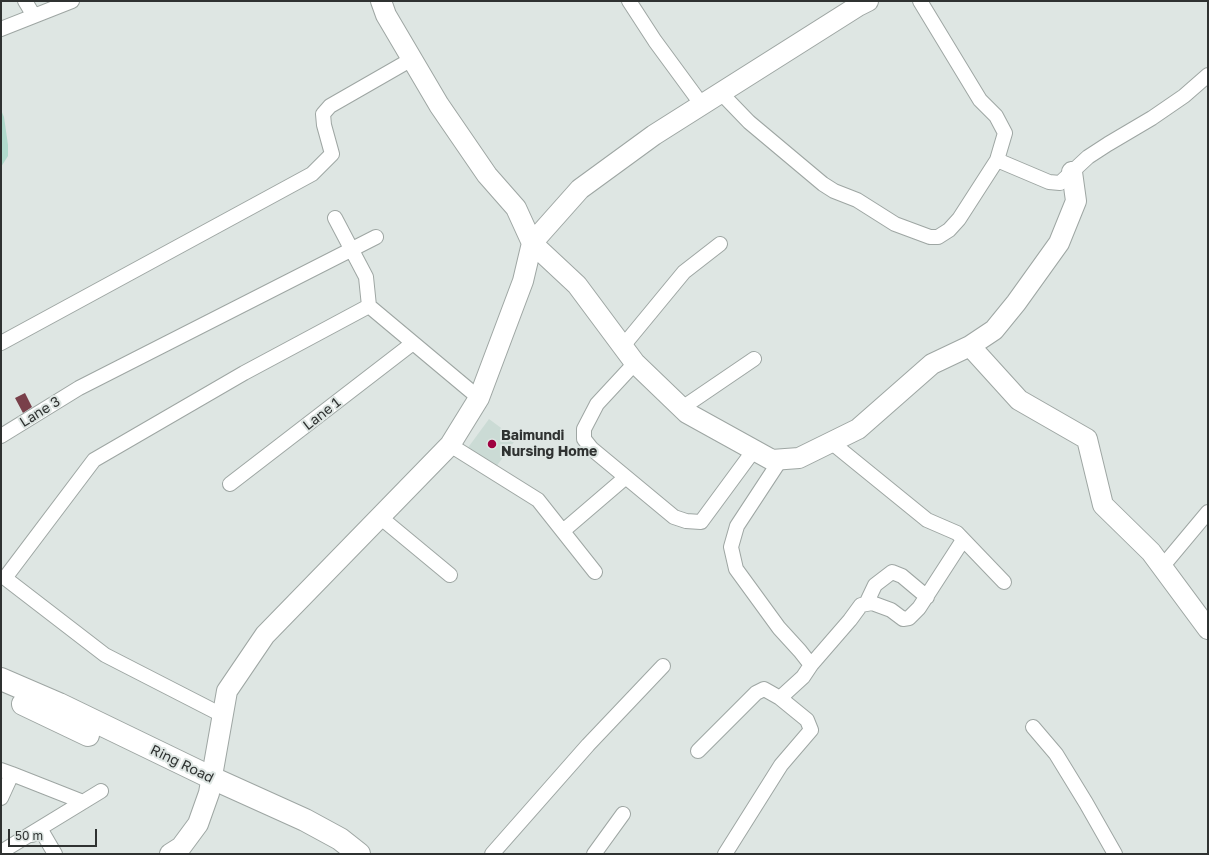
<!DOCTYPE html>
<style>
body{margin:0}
#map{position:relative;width:1209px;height:855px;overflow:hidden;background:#dee6e3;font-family:"Golos Text",sans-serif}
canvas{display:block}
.frame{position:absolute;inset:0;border:2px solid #2f3231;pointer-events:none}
.scale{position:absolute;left:8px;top:829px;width:89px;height:18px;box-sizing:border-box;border:2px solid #2f3231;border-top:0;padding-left:5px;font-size:12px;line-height:14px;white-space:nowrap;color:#2f3231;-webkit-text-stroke:3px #dee6e3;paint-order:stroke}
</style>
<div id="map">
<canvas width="1209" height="855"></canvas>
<div class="frame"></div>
<div class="scale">50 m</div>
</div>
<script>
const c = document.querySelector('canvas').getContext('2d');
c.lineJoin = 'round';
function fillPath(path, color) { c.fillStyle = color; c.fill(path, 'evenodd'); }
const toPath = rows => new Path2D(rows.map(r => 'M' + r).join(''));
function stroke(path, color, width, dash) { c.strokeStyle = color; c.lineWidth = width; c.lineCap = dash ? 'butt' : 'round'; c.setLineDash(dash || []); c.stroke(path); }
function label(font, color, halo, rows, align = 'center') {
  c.font = font + ' "Golos Text",sans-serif'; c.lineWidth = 4; c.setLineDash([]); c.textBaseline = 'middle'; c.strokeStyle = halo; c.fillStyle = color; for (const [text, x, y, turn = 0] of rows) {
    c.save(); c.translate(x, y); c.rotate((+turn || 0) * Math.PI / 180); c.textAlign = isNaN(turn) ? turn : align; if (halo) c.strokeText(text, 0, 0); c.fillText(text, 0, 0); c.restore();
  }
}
fillPath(toPath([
 [489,419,516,439,496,467,467,449]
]), '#cbdbd5');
fillPath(toPath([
 [1,110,4,117,8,145,8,156,1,167]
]), '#b1dbcd');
fillPath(toPath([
 [25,393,32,407,23,413,15,398]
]), '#79404a');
const street = toPath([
 [25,1,34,16],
 [629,1,655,41,702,105],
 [920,1,980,100,996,116,1005,133,997,160],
 [1,29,72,1],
 [721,93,749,122,823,184,834,191,857,200,895,224,930,237,938,237,949,230,959,219,997,160,1049,182,1060,183,1088,157,1108,144,1152,118,1184,96,1208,75],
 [335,218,366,277,369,306],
 [1,343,312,174,332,154,324,125,323,114,330,106,412,59],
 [623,346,684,272,720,244],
 [635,363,597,404,584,429,584,439,592,449,674,517,686,521,701,522,754,450],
 [682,408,754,359],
 [1,436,79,388,376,237],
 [831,442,927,520,957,533,1004,582],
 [450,445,538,500,595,572],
 [230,484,413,343],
 [380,517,450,575],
 [563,531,626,477],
 [1162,567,1208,512],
 [866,604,875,585,892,572,902,576,927,597],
 [811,665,850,620,861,605,872,603,891,610,903,619,909,618,919,608,963,540],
 [780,698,803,677,811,665,800,651,779,628,736,569,731,547,737,526,781,459],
 [222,715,105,655,5,578,94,460,244,373,369,306,479,398],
 [1033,727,1056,754,1086,803,1115,854],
 [698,751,756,693,764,689,780,698,807,720,811,730,781,765,725,854],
 [1,770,12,774,1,798],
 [12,774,83,802],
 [32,835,41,830,55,854],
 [1,852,101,791],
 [492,854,588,745,663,666],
 [594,854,623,814]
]);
const secondary = toPath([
 [381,1,386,15,439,105,487,175,516,208,532,243,577,285,635,363,687,413,772,460,799,458,858,429,932,364,970,346,1019,400,1087,439,1103,505,1151,552,1208,629],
 [970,346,994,330,1016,303,1059,243,1076,201,1072,172],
 [170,854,181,847,198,824,209,793,227,691,265,635,450,445,479,398,523,281,532,243,580,189,654,135,858,6,868,1]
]);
const primary = toPath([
 [1,679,59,704,212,778,305,820,340,839,359,854],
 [23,704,88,735]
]);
stroke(street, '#9ea6a3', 16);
stroke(secondary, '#9ea6a3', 22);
stroke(primary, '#9ea6a3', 24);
stroke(street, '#fff', 14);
stroke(secondary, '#fff', 20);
stroke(primary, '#fff', 22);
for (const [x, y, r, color] of [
 [492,444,5,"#9f0140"]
]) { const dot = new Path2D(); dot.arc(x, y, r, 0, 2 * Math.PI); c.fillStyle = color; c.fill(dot); stroke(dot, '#dee6e3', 1.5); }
label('14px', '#2f3231', '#dee6e3', [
 ["Lane 3",40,412,-32],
 ["Lane 1",322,414,-38],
 ["Ring Road",182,764,26]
]);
label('bold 14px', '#2f3231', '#dee6e3', [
 ["Baimundi",501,436],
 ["Nursing Home",501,452]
], 'left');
</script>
